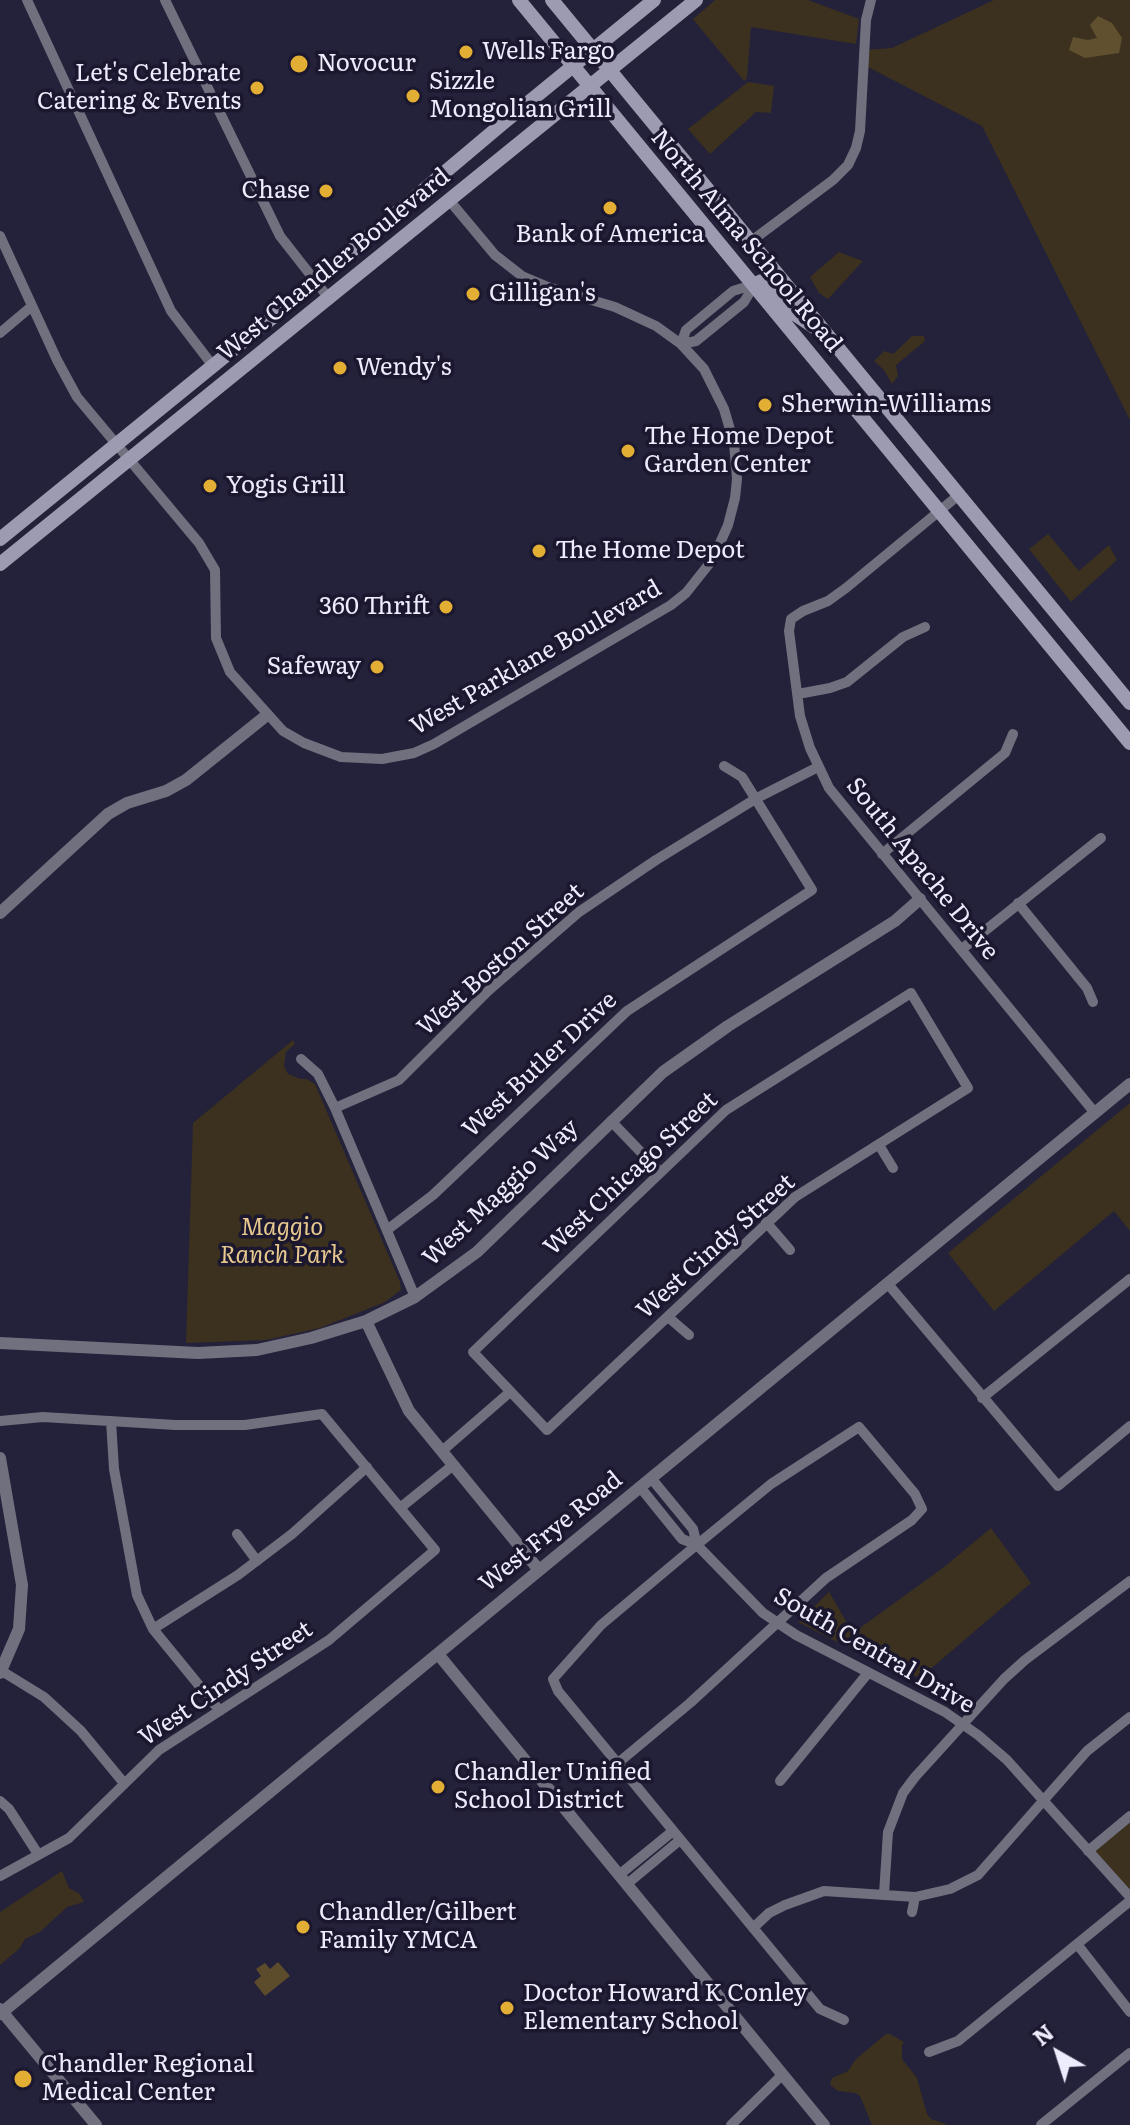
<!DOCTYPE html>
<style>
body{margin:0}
#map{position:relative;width:1130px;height:2125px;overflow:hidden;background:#24213a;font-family:Literata,serif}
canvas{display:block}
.north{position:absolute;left:1018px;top:2013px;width:80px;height:80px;-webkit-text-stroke:6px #1b172f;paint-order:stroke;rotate:321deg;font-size:22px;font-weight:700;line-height:32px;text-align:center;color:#edecfd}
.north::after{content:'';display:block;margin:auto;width:28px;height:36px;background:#edecfd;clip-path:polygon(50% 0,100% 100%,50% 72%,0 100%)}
</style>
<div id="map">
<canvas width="1130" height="2125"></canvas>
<div class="north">N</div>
</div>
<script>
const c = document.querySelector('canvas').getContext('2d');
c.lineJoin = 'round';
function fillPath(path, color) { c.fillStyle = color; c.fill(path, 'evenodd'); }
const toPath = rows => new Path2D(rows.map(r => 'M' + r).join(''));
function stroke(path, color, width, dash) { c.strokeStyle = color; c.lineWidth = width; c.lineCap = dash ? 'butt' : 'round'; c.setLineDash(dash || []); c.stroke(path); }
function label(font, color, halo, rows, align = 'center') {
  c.font = font + ' Literata,serif'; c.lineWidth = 7; c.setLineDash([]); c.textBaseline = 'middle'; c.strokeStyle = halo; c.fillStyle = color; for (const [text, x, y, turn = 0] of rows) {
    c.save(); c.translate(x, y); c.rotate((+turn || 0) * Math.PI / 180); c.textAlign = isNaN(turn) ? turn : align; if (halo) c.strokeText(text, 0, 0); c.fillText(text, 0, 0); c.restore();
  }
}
fillPath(toPath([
 [715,0,808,0,859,19,856,44,751,27,747,78,744,81,693,19],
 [994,0,1130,0,1130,420,982,126,862,64,864,50,892,48],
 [748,82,774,86,771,113,756,112,710,154,688,129],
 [839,252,863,261,828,299,819,293,810,277],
 [912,336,924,336,925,341,896,365,898,376,892,384,884,370,874,361,884,351,893,354],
 [1048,534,1079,571,1109,545,1117,560,1071,602,1029,549],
 [293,1040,295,1044,286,1052,284,1066,288,1074,301,1079,307,1079,315,1084,400,1282,401,1290,385,1302,320,1328,266,1340,186,1343,193,1123],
 [1130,1103,1130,1231,1114,1211,994,1311,948,1253],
 [991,1528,1031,1583,920,1678,833,1640,798,1622,829,1592,853,1633,944,1567],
 [1130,1816,1130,1897,1088,1851],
 [62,1871,69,1888,80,1894,84,1902,67,1907,40,1932,25,1939,19,1949,0,1965,0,1912],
 [886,2034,890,2034,904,2042,902,2045,902,2059,917,2078,927,2114,931,2119,948,2125,872,2125,860,2096,855,2093,838,2091,830,2085,832,2078,848,2071,856,2059]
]), '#3b311e');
fillPath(toPath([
 [1098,16,1112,23,1122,38,1119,53,1085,58,1069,50,1073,37,1088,40,1097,38,1090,25]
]), '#605030');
fillPath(toPath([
 [278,1962,290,1976,265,1996,254,1982,261,1976,256,1969,265,1963,270,1969]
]), '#5c4c2c');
stroke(toPath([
 [27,0,171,311,213,366],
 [165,0,280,236,327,296],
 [0,236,57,360,77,397,199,543,215,570,216,638,230,672,283,731,304,743,341,757,382,759,414,753,434,744,671,605,686,593,713,559,728,525,735,498,737,479,734,443,724,409,704,369,681,344,656,326,615,307,548,287,522,276,495,255,449,200],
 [750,242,833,180,848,165,856,148,860,131,866,20,871,0],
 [0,333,32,306],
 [681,344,696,341,744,302,755,284],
 [681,344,686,330,733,291,755,284],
 [960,494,846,588,828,601,803,611,791,619,789,631,800,716,810,748,829,788,1095,1113],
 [798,694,830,688,847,682,903,637,925,627],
 [882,854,1005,753,1013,734],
 [1018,903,1087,988,1093,1002],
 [962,949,1101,838],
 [911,993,968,1088,795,1197,547,1430,473,1352,726,1110,911,993],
 [301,1059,318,1074,335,1108,415,1297],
 [335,1108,399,1080,488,991,579,912,656,860,757,798,818,767],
 [611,1121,659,1171],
 [879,1145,893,1168],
 [766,1222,790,1250],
 [387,1230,433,1195,627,1011,812,890,742,777,724,766],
 [888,1284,1058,1486,1130,1426],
 [668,1317,689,1335],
 [982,1398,1130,1279],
 [0,1421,43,1417,175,1425,245,1425,322,1414,435,1550,329,1640,159,1750,69,1838,0,1876],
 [111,1421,114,1469,137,1595,153,1629,220,1711],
 [442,1451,510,1392],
 [651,1478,693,1529,697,1545],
 [640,1487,682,1539,697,1545,763,1613,796,1635,945,1712,978,1735,1007,1760,1130,1897],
 [400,1508,452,1466],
 [237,1534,257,1561],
 [153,1629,238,1575,292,1534,367,1467],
 [0,1670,44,1697,81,1731,123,1782],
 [618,1763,690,1703,826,1578,912,1520,922,1509,915,1494,859,1427,771,1484,682,1557,601,1625,553,1679,558,1691,820,2009,844,2020],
 [780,1781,868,1673],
 [0,1801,9,1809,38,1854],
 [1088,1851,1130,1816],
 [619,1875,673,1831],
 [627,1884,680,1840],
 [884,1894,888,1832,903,1793,915,1777,1004,1679,1025,1660,1130,1581],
 [912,1912,915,1897],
 [753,1928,769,1913,785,1905,824,1891,915,1897,950,1889,978,1875,1087,1751,1130,1717],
 [1077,1944,1130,2012],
 [929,2052,958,2041,1130,1901],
 [731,2125,781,2076],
 [1041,2125,1130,2053]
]), '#71707e', 10);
stroke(toPath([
 [0,913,108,814,127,803,166,791,186,780,267,715],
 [366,1321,409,1411,539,1570],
 [0,1343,198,1353,257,1350,311,1338,366,1321,415,1297,477,1252,663,1072,728,1026,895,921,920,899],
 [0,1458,22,1585,19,1629,0,1673],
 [438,1654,824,2125],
 [0,2009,96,2125],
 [0,2014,1130,1084]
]), '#71707e', 12);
stroke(toPath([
 [519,0,1130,743],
 [552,0,1130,703],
 [755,284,762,281,770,285,796,315,814,327],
 [0,539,273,317,502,124,654,0],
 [0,564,696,0]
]), '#9c9bb1', 14);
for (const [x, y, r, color] of [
 [466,52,8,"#e3ae34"],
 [299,64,10,"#e3ae34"],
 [257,88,8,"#e3ae34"],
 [413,96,8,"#e3ae34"],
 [326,191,8,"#e3ae34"],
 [610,208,8,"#e3ae34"],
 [473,294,8,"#e3ae34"],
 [340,368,8,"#e3ae34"],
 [765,405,8,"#e3ae34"],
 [628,451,8,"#e3ae34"],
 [210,486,8,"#e3ae34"],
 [539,551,8,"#e3ae34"],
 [446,607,8,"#e3ae34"],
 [377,667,8,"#e3ae34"],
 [438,1787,8,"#e3ae34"],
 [303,1927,8,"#e3ae34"],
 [507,2008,8,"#e3ae34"],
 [23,2079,10,"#e3ae34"]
]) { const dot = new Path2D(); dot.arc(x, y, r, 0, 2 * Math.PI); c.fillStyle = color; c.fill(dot); stroke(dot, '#1b172f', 3); }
label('24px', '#edecfd', '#1b172f', [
 ["Wells Fargo",482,52],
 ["Novocur",317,64],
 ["Let's Celebrate",241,74,"right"],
 ["Catering & Events",241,102,"right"],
 ["Sizzle",429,82],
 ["Mongolian Grill",429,110],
 ["Chase",310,191,"right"],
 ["Bank of America",610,235,"center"],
 ["Gilligan's",489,294],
 ["Wendy's",356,368],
 ["Sherwin-Williams",781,405],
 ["The Home Depot",644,437],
 ["Garden Center",644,465],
 ["Yogis Grill",226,486],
 ["The Home Depot",555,551],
 ["360 Thrift",430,607,"right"],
 ["Safeway",361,667,"right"],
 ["Chandler Unified",454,1773],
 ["School District",454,1801],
 ["Chandler/Gilbert",319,1913],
 ["Family YMCA",319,1941],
 ["Doctor Howard K Conley",523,1994],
 ["Elementary School",523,2022],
 ["Chandler Regional",41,2065],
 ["Medical Center",41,2093]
], 'left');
label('24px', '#edecfd', '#1b172f', [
 ["North Alma School Road",746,241,50],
 ["West Chandler Boulevard",334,265,-39],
 ["West Parklane Boulevard",536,658,-30],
 ["South Apache Drive",922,869,51],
 ["West Boston Street",501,960,-42],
 ["West Butler Drive",540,1065,-43],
 ["West Chicago Street",631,1174,-43],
 ["West Maggio Way",501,1193,-43],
 ["West Cindy Street",716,1247,-42],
 ["West Frye Road",551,1532,-39],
 ["South Central Drive",874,1651,30],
 ["West Cindy Street",226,1684,-34]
]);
label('italic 24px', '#e6c88e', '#1b172f', [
 ["Maggio",282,1228],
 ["Ranch Park",282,1256]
]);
</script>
